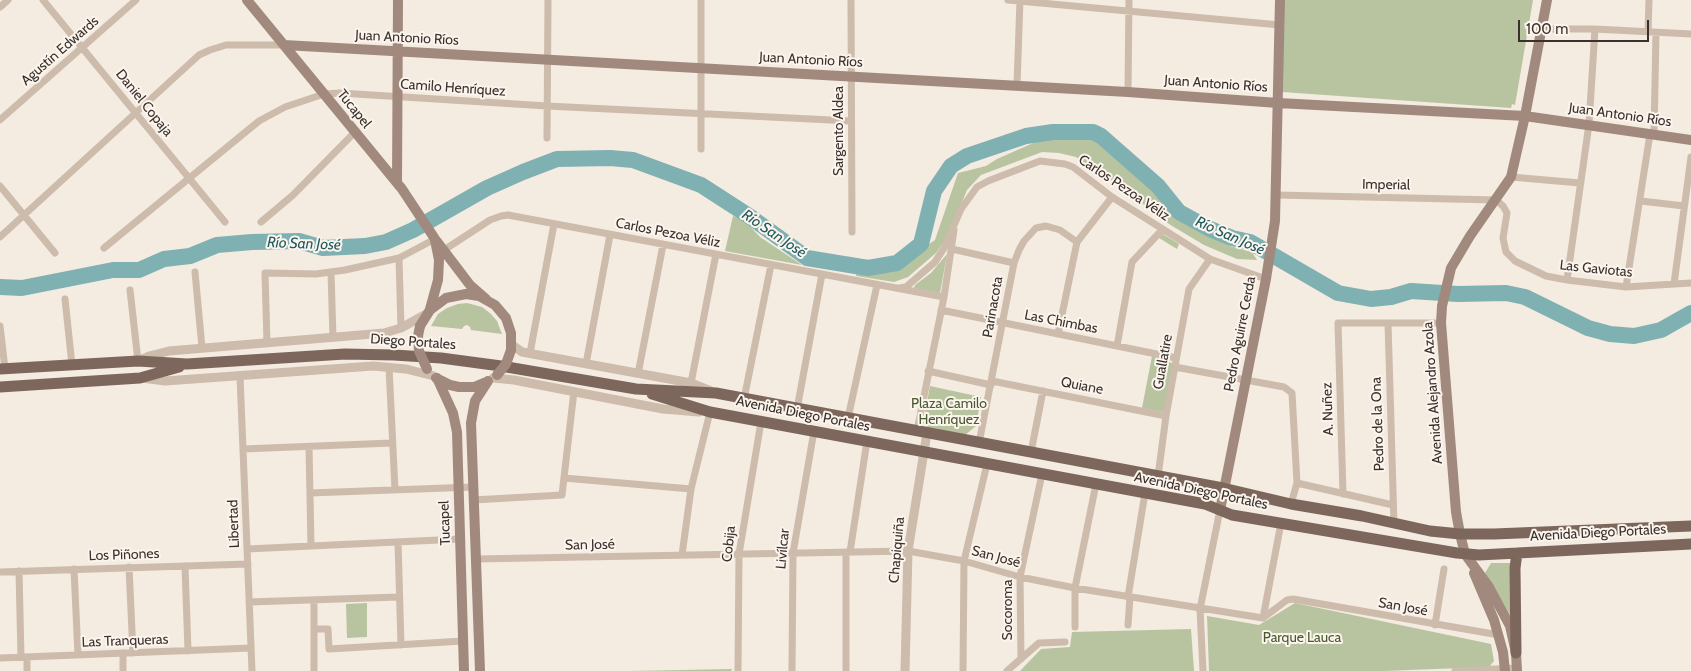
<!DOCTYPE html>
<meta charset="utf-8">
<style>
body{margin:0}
#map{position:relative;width:1691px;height:671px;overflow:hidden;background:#f4ebe1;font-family:Cabin,sans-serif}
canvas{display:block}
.scale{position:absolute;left:1518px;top:20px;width:131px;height:22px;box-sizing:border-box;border:2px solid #3b302b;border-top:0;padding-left:6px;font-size:15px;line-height:18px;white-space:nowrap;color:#3b302b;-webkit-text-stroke:4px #fbf5ee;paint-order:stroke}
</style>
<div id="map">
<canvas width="1691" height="671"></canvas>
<div class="scale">100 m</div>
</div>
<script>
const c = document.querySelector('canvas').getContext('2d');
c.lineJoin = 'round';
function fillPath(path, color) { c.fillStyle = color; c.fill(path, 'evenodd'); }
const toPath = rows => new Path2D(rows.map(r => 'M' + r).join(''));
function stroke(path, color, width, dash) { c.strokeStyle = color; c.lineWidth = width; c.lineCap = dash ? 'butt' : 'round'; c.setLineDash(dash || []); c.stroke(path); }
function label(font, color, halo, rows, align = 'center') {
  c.font = font + ' Cabin,sans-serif'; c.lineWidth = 4; c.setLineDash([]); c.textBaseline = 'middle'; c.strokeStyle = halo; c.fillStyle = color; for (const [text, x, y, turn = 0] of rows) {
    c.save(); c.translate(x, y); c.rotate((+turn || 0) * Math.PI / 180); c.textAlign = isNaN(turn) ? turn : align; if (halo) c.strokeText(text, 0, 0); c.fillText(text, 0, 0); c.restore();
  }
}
fillPath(toPath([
 [1284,0,1533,0,1515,105,1512,104,1511,108,1282,92],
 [1087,135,1096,137,1103,142,1111,153,1145,176,1160,197,1188,219,1205,231,1230,246,1252,252,1257,260,1237,259,1204,245,1169,224,1118,185,1076,157,1059,153,1042,152,981,175,967,190,949,234,936,253,908,277,894,282,856,276,857,271,880,271,903,262,935,240,958,173,986,166,997,159,1040,140,1070,138],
 [733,216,744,220,760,237,802,265,725,251],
 [1163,234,1179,244,1177,249,1159,238],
 [947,254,940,293,914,288,915,285,931,273],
 [467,303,482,307,491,314,497,321,502,334,471,330,470,327,467,325,464,326,462,329,431,326,438,314,447,308,458,304],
 [1152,356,1172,363,1173,370,1164,412,1142,408],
 [930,386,981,397,976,426,965,435,930,430,923,423],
 [1491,563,1510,563,1510,615,1485,573],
 [367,603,367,637,347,638,346,604],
 [1295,603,1491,644,1494,661,1489,667,1383,671,1209,671,1207,616,1259,625],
 [1191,629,1194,671,1020,671,1041,649,1070,647,1072,632],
 [732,669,731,671,631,671]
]), '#b8c4a0');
stroke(toPath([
 [0,287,22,288,113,270,139,270,164,259,190,256,217,245,252,242,299,241,323,248,365,246,386,242,413,230,487,188,523,172,557,159,610,158,633,160,701,185,749,216,807,258,868,268,897,263,921,244,934,191,951,166,967,156,1026,136,1053,132,1093,132,1101,136,1158,186,1179,212,1210,229,1232,238,1250,242,1338,293,1371,299,1391,297,1411,291,1458,294,1506,293,1525,297,1588,328,1610,334,1634,336,1661,330,1691,313]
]), '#7fb0b2', 16);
stroke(toPath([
 [43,0,225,222],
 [851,0,852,232],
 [1008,0,1280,25],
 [0,7,8,0],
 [1542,29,1595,29,1691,34],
 [1648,32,1649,0],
 [1017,85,1020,0],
 [1128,92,1129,0],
 [0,120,136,0],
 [1654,134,1656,33],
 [547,138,548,0],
 [701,149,701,0],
 [1511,177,1580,183],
 [0,186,55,253],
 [1276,195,1496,200,1503,206,1507,213,1503,238,1506,252,1515,261,1546,276,1567,280,1626,287,1691,283],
 [1641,201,1684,206],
 [261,222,293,195,355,132],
 [0,237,199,55,210,50,226,45,284,45],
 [104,248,259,121,285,107,324,94,340,93,547,106,851,121],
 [952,249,1014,263],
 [444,250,490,220,501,216,508,215,944,297],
 [399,258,401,328],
 [195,272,202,348],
 [331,272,333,338],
 [1567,280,1589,124,1595,29],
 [1674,284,1691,157],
 [1626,287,1650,134],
 [899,288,906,287,935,262,944,248,961,209,977,187,988,181,1040,161,1065,164,1073,167,1112,197,1210,259,1266,279],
 [130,290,138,361],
 [65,299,72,365],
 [941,310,1176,358],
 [1388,323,1394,524],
 [0,326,5,369],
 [1058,334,1077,242,1112,197],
 [267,343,265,273,316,274,345,270,399,258,435,239],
 [1117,346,1132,262,1162,230],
 [530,353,554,224],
 [586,364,610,235],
 [389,367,395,490],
 [1175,367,1284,387,1292,393,1297,483,1291,504],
 [928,371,991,385],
 [638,374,663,245],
 [240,376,252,671],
 [992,381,1166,416],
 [691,383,716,254],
 [744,399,771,265],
 [797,409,822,274],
 [848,418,877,285],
 [917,431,944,297,954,230],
 [979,443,1014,263,1019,250,1024,241,1036,228,1046,226,1060,230,1077,242],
 [309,447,311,546],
 [243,449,392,443],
 [1031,452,1043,391],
 [1158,476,1166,416,1189,289,1210,259],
 [564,478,691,489],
 [1297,483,1393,505],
 [310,493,473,487],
 [1343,494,1338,323,1441,323],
 [473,500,562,495,574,391],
 [398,542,401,645],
 [247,549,460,539],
 [850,552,867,441],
 [682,555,691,489,710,412],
 [476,559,908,551,964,561,1020,577,1075,588,1263,618,1287,600,1293,599,1499,635],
 [185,566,188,651],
 [129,567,133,653],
 [74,569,78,655],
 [19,571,21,657],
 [0,572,248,564],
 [1128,597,1145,493],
 [314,600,314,671],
 [249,602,399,597],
 [1263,618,1281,523],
 [1128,625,1130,597],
 [1435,625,1444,569],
 [1075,627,1075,588,1096,484],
 [314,629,328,629,329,649,463,641],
 [123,653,123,671],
 [27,657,27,671],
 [0,658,251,648],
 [1021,659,1020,577,1042,474],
 [738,671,739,554,761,422],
 [792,671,793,553,814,431],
 [846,671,846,552],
 [963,671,964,561,987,464],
 [1007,671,1039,643,1065,642],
 [1203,671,1200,609,1220,510],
 [1455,671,1517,668]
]), '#cdbbac', 7);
stroke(toPath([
 [512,345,522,352,691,383,711,391],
 [138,361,149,356,169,351,384,333,401,328,428,313],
 [142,378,165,381,373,366,406,369,434,376],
 [493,378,514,380,663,409,699,412],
 [905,671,908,551,927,433]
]), '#cdbbac', 9);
stroke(toPath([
 [247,0,402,189,435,239,470,285,486,299],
 [284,45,1128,92,1278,103,1525,116,1691,140],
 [397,182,398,0],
 [430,309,438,280,439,260,435,240],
 [420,326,430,310,446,298,466,294,479,296,495,305,506,318,511,333,511,350],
 [436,378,450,385,459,387,474,387,486,382],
 [437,378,453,413,457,432,464,671],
 [1220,510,1266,279,1275,221,1280,0],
 [1474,573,1494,620,1503,652,1505,671],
 [480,671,471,423,475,401,488,381],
 [1517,671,1516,653,1510,626,1489,587,1465,554,1460,534,1456,512,1441,323,1442,306,1451,268,1470,236,1511,177,1525,116,1547,0]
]), '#a18a7d', 10);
stroke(toPath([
 [0,369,138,361,187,364,345,354,394,355,441,358,501,366,636,389,716,393,1223,488,1291,504,1362,516,1430,531,1460,534,1494,534,1691,526],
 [0,387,140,378,179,367],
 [652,394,710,412,1205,504,1232,515,1457,553,1479,555,1691,544],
 [1516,653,1515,568,1517,553]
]), '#7d675c', 11);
stroke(toPath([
 [420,326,418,336,419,351,427,369],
 [497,375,506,364,511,350]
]), '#a18a7d', 10);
label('14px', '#3b302b', '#fbf5ee', [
 ["Juan Antonio Ríos",407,38,3],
 ["Agustín Edwards",60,51,-41],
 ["Juan Antonio Ríos",811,60,3],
 ["Juan Antonio Ríos",1216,84,4],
 ["Camilo Henríquez",453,88,4],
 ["Daniel Copaja",144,103,51],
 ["Tucapel",354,109,51],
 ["Juan Antonio Ríos",1620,115,8],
 ["Sargento Aldea",839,131,-90],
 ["Imperial",1386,185,1],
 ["Carlos Pezoa Véliz",1124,188,34],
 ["Carlos Pezoa Véliz",668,233,11],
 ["Las Gaviotas",1596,269,6],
 ["Parinacota",993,307,-80],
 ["Las Chimbas",1061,322,11],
 ["Pedro Aguirre Cerda",1240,334,-79],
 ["Diego Portales",413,342,4],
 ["Guallatire",1163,362,-80],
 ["Quiane",1082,386,11],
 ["Avenida Alejandro Azola",1433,393,-94],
 ["A. Nuñez",1328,409,-92],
 ["Avenida Diego Portales",803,414,11],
 ["Pedro de la Ona",1378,424,-92],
 ["Avenida Diego Portales",1201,491,12],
 ["Tucapel",445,523,-92],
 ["Libertad",234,524,-92],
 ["Avenida Diego Portales",1598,533,-3],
 ["Cobija",729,544,-84],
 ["San José",590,545,-1],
 ["Livílcar",783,549,-85],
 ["Chapiquiña",897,550,-85],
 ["Los Piñones",124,555,-2],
 ["San José",996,557,15],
 ["San José",1403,607,10],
 ["Socoroma",1008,610,-90],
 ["Las Tranqueras",125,641,-2]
]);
label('14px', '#4a5a2e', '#fbf5ee', [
 ["Plaza Camilo",949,404],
 ["Henríquez",949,420],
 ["Parque Lauca",1302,638]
]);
label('italic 15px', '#1f5a5e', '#fbf5ee', [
 ["Río San José",774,234,34],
 ["Río San José",1230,236,24],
 ["Río San José",304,244,2]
]);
</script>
